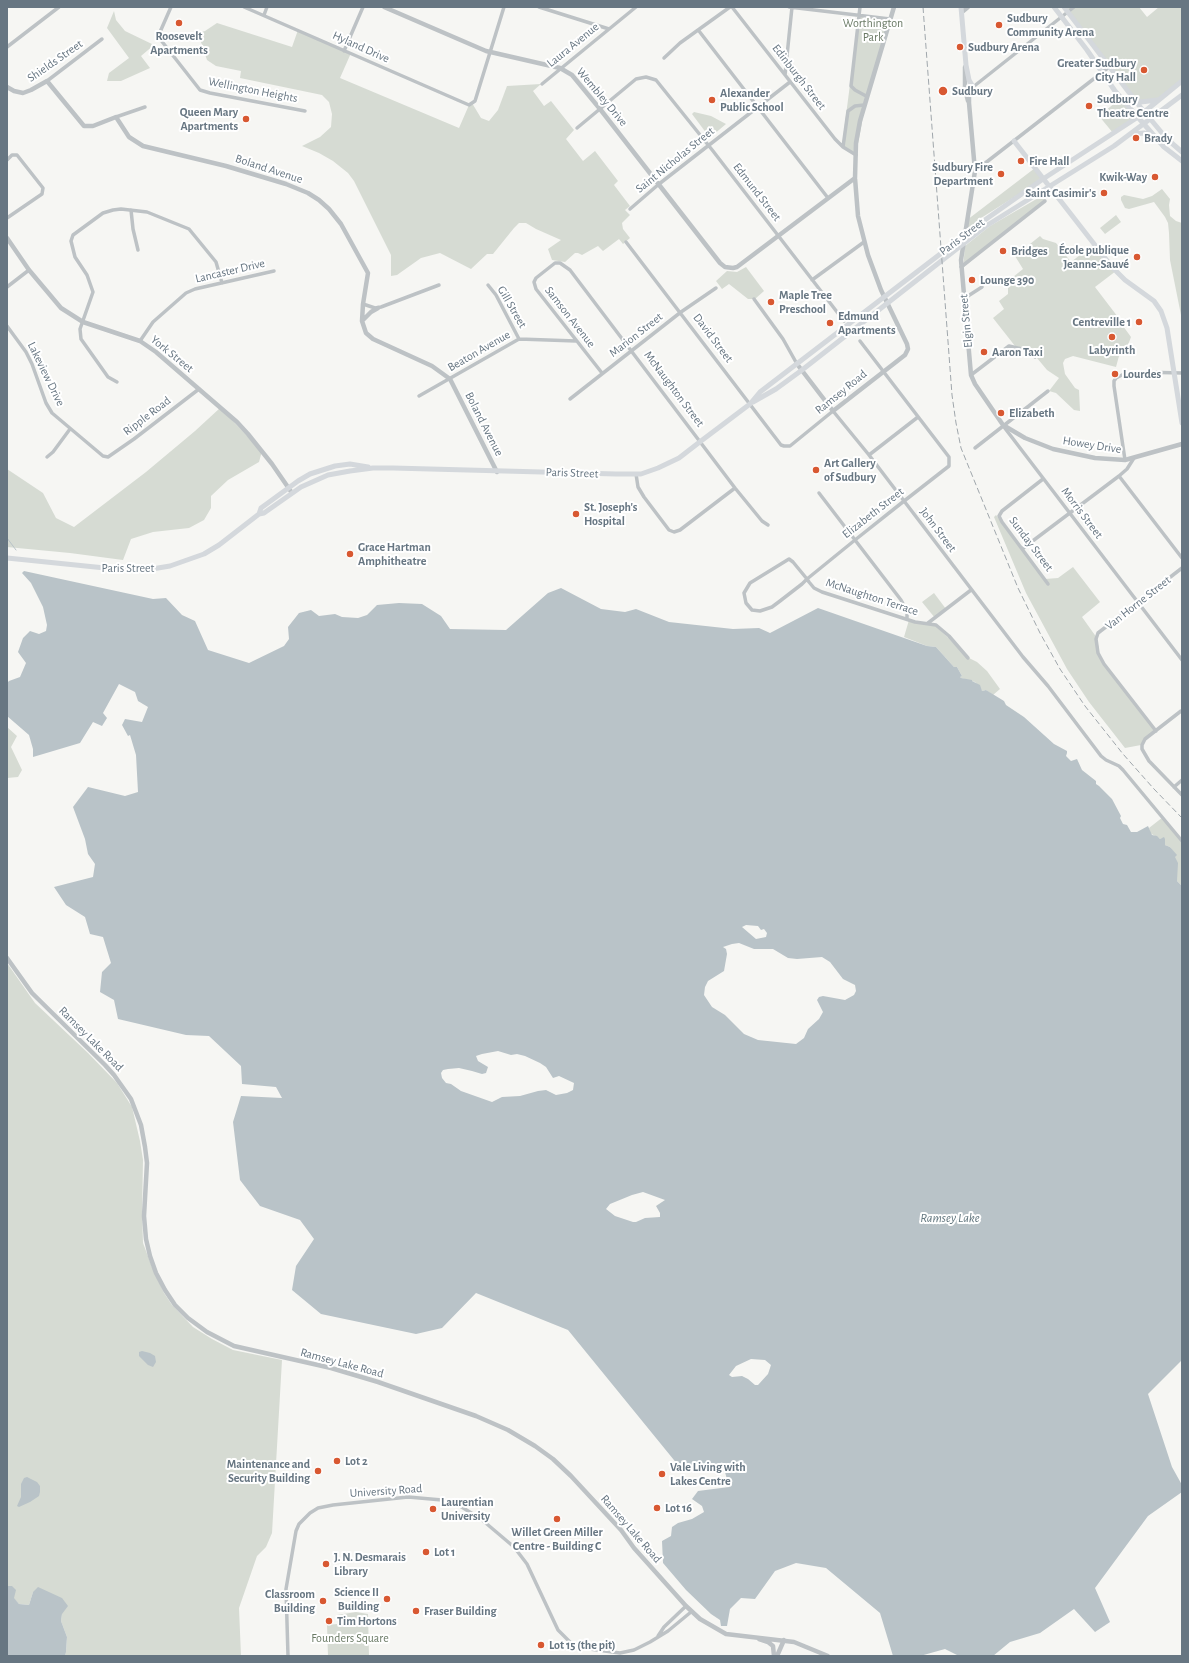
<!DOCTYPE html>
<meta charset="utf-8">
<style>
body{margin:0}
#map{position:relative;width:1189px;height:1663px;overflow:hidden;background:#f6f6f3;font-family:"Alegreya Sans",sans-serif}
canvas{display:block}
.frame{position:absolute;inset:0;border:8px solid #677682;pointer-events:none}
</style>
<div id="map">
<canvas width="1189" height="1663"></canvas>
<div class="frame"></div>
</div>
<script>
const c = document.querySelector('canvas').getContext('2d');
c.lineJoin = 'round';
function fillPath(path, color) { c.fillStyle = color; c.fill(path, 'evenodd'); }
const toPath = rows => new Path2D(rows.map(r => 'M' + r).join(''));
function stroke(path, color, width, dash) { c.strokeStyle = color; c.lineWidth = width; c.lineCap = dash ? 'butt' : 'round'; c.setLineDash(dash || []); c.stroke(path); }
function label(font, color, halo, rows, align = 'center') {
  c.font = font + ' "Alegreya Sans",sans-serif'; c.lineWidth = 4; c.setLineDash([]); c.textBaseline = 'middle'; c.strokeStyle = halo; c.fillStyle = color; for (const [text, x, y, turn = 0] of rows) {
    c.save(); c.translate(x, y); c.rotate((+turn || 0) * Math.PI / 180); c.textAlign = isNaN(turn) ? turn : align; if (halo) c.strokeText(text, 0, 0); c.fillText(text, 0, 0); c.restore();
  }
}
fillPath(toPath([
 [1064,7,1139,7,1147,17,1159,7,1182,7,1182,81,1160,98,1148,102,1134,98],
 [114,11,116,20,125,31,154,45,141,56,150,68,121,81,107,81,109,73,129,58,107,28],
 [859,15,890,19,867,95,856,155,842,146],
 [217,23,292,47,298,30,351,53,340,78,459,128,469,105,472,103,481,118,489,121,498,110,507,86,541,84,533,91,544,106,551,101,574,130,566,139,583,161,595,151,618,181,614,185,630,206,625,210,630,215,622,223,623,229,630,238,623,244,619,239,603,251,598,246,582,255,578,253,575,253,565,262,552,260,548,249,561,240,536,229,526,223,519,223,514,228,493,254,487,254,471,269,440,253,421,258,397,275,391,276,391,255,354,181,348,173,333,161,319,153,302,146,320,137,331,127,332,114,329,102,322,95,240,78,241,71,216,66,207,60,198,33,205,31],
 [1121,98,1137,117,1113,133,1099,116],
 [694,112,711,116,726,124,713,135,707,134,692,114],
 [1035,168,1043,179,981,218,965,231,967,220],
 [1162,189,1170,199,1169,205,1170,216,1176,221,1182,223,1182,320,1170,260,1169,233,1168,223,1165,217,1154,202,1129,209,1125,208,1121,200,1121,197,1124,195,1143,199,1152,196],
 [1052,190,1054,193,999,237,963,268,965,246,990,226],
 [1116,215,1121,222,1105,234,1100,228],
 [1040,236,1043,239,1056,243,1071,262,1094,244,1116,271,1095,287,1124,325,1123,326,1131,337,1128,345,1130,347,1119,356,1116,367,1073,356,1065,359,1063,363,1065,374,1075,388,1079,390,1080,411,1074,410,1056,393,1049,391,1059,378,1047,370,1032,352,1015,346,993,318,1004,309,999,301,1008,294,1008,281,1023,269,1015,256],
 [746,267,764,291,755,299,748,299,729,284,722,289,716,281,727,271,737,272],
 [220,408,262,451,259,462,228,480,211,496,211,508,204,520,189,528,153,532,131,539,123,560,70,553,7,547,7,469,43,493,56,518,74,527,146,472,195,431],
 [996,515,1045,579,1058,578,1073,567,1100,602,1082,617,1097,638,1100,657,1156,730,1141,745,1125,748,1089,702,1067,669,1026,593,994,517],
 [934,593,946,609,935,618,922,602],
 [909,620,934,624,969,658,977,662,987,671,1000,689,993,695,986,690,982,691,975,682,961,678,959,677,962,676,957,667,954,667,936,647,927,646,904,637],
 [7,727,17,736,11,747,22,770,18,777,7,778],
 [1163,817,1182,841,1182,886,1177,881,1177,874,1174,853,1170,847,1165,845,1164,838,1160,839,1150,833,1149,828],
 [7,963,35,1003,88,1053,117,1083,132,1107,140,1141,143,1160,142,1212,143,1243,152,1267,164,1293,172,1305,193,1327,212,1339,233,1350,282,1360,272,1533,266,1547,257,1556,239,1608,241,1656,65,1656,66,1652,67,1637,61,1621,62,1614,33,1592,29,1605,19,1604,14,1599,9,1586,7,1586,7,1452,8,1448,7,1447],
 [356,1612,368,1614,369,1656,328,1656,327,1625,337,1624,337,1615]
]), '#d6dbd3');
fillPath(toPath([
 [24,571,153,599,166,598,182,615,195,621,208,650,249,663,284,646,289,639,288,627,299,613,311,610,319,616,335,614,342,617,358,618,367,615,377,605,399,603,422,604,441,616,450,629,506,630,548,593,561,588,601,609,625,612,636,609,669,622,733,629,759,628,770,633,818,608,927,646,936,647,954,667,957,667,962,676,960,677,961,678,972,680,972,681,980,685,982,691,986,690,1004,701,1006,705,1024,717,1054,744,1067,751,1067,753,1066,756,1071,761,1077,759,1082,770,1096,781,1096,784,1099,786,1112,799,1121,816,1120,818,1123,824,1127,825,1131,832,1137,832,1148,826,1152,835,1157,836,1160,839,1164,837,1165,839,1165,845,1170,847,1177,855,1175,857,1178,863,1177,881,1182,886,1182,1360,1148,1394,1172,1467,1182,1485,1182,1492,1148,1516,1095,1588,1110,1622,1095,1632,1074,1609,1040,1633,1010,1642,993,1656,959,1656,945,1649,920,1656,893,1656,880,1613,826,1568,796,1563,775,1571,755,1599,741,1598,730,1609,727,1626,721,1626,720,1620,711,1614,686,1590,663,1563,662,1541,671,1536,672,1527,678,1523,692,1519,704,1512,702,1506,692,1499,698,1491,729,1487,725,1472,678,1465,568,1330,476,1293,442,1328,416,1334,321,1314,292,1290,296,1266,314,1239,300,1220,260,1206,240,1180,233,1122,241,1096,282,1098,276,1087,242,1084,241,1066,209,1036,186,1035,118,1019,114,1000,100,992,102,972,111,963,103,937,90,934,85,917,66,905,54,887,93,877,95,864,88,854,85,839,73,807,88,787,125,796,138,792,136,755,130,735,128,736,122,725,125,719,142,722,148,707,138,701,135,692,119,684,103,713,107,718,102,726,93,722,80,743,33,757,33,749,29,735,7,716,7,683,9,681,20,677,26,663,18,652,23,638,30,631,39,634,46,631,47,625,43,607,31,583,22,573],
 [746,925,758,926,761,930,764,929,767,933,766,937,756,939,742,927],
 [739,943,754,949,773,949,788,958,797,959,822,957,830,962,843,979,855,985,856,991,854,995,845,1000,823,996,819,997,817,1000,823,1012,819,1019,808,1029,804,1038,796,1044,758,1040,744,1034,725,1015,712,1007,704,995,705,987,708,981,724,971,727,954,726,949,723,947,732,944],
 [498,1051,511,1055,517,1054,525,1056,540,1063,546,1067,553,1078,559,1076,574,1083,573,1090,567,1093,556,1095,546,1090,538,1091,520,1096,502,1097,492,1102,461,1091,451,1084,446,1083,442,1078,441,1073,443,1070,448,1069,459,1068,472,1071,482,1074,486,1073,488,1067,478,1061,476,1056,482,1054],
 [643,1192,665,1200,656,1206,660,1213,660,1217,645,1218,636,1222,633,1222,615,1216,606,1209,610,1204,632,1195],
 [751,1359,765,1360,771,1365,768,1374,758,1385,755,1385,748,1379,742,1376,732,1377,729,1375,736,1366],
 [142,1351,150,1353,155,1356,156,1362,153,1367,148,1365,139,1356,139,1352],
 [27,1477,37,1482,40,1486,40,1492,39,1496,30,1502,19,1507,17,1506,21,1497,21,1484,24,1478],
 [7,1586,12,1586,16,1590,14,1598,19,1604,29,1605,33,1592,38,1587,62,1598,68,1606,62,1614,61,1621,67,1637,66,1652,65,1656,7,1656]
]), '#b9c3c8');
stroke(toPath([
 [7,538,16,550]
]), '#b9c3c8', 1);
stroke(toPath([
 [171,7,160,32,160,39,200,90,210,93,305,111],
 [244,7,469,105,475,101,504,7],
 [539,7,609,29],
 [732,7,835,139,843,147,856,155],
 [789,7,890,19],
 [860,7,851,86,855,90,866,96],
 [264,15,267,7],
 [699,31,828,198],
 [7,47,59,7],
 [344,51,363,7],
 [664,58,680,43,730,7],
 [785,75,792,7],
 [47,81,102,39],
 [542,84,636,7],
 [973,87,1074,7],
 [116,117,145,107],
 [577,128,636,79,646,77,656,80,713,151,844,321],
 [843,147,848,111,855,106,864,105],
 [7,160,12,155,17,155,43,188,42,194,7,218],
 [975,171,1109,67],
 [630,209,659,184,790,82],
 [131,210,133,229,138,250],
 [626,242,781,445,784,446,790,446,833,411,869,455,1023,657,1048,686,1101,756,1106,760,1119,766,1123,770,1182,841],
 [961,267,1045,201],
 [812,280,864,242],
 [488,285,496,295,519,339],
 [7,287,29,270],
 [964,297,968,296,982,287],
 [754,299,783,339,797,364],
 [363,304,375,308,381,307,439,285],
 [7,326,26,352,32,364,46,403,52,413,103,456,108,457,134,439,199,389],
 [140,341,153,322,186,293,195,289,274,271],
 [860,341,949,457,949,466,899,505,855,540,807,579,802,584,780,601,772,607,760,611,752,610,746,603,744,593,750,583,789,559,793,562,807,579,809,582,814,588,822,592,915,622,936,625,949,636,968,658],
 [602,373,536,289,534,282,536,278,555,263,560,263,570,270,735,488,762,521,768,525],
 [971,375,1009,346,1026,350,1032,353,1035,357],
 [117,382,108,377,81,339,80,329,93,292,87,275,75,257,71,241,73,235,103,213,113,210,121,209,147,212,189,229,216,262,222,283],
 [419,396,519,339,576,341],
 [570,399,681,312,716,288],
 [1004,427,1182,660],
 [975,448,1048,391],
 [869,455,918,417],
 [47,457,53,452,70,429],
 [1125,460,1114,386,1114,381,1116,378,1122,375,1139,372,1182,373],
 [636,474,638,487,644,497,669,530,674,532,680,530,735,488],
 [1119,476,1182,558],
 [1043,479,1002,511,999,516,1002,522,1048,584],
 [819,493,901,600,907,611,907,619],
 [1022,549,1119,476,1127,469,1134,458],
 [928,623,971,590],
 [1181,711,1145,739,1142,745,1142,749,1149,761,1182,795],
 [1156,731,1104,664,1098,653,1096,639,1098,633,1182,568],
 [1174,787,1182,780],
 [658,1636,664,1627,686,1606],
 [288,1656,286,1589,296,1531,299,1524,310,1513,318,1508,333,1505,408,1497,442,1500,460,1506,481,1519,514,1547,527,1564,558,1630,571,1643,582,1648,620,1653,634,1650,650,1642,668,1631,691,1612]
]), '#bdc2c5', 3.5);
stroke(toPath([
 [384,7,486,51,560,68,572,75,600,109,720,263,725,267,733,268,737,267,855,178],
 [962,12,968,7],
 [965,67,965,89,968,101],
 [7,87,14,91,23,93,31,90,47,81,84,126,93,126,116,117,129,137,143,146,226,166,286,184,308,193,319,200,329,209,341,224,368,273,363,304,362,321,366,333,373,339,432,366,450,379,497,472],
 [973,87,969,96,969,103,975,171,961,260,971,375,975,384,1003,425,1025,438,1053,449,1095,458,1125,460,1182,444],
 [7,238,29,270,61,308,83,322,140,341,156,352,237,422,248,434,272,464,292,493],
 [362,321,371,312,378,308],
 [797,364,833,411,905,355,908,349,907,344,881,290,868,255,858,216,855,178,856,143,860,121,894,7],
 [7,958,32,993,105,1065,114,1075,131,1099,141,1125,145,1147,147,1163,144,1216,146,1239,150,1256,156,1273,165,1290,175,1305,188,1318,207,1332,234,1346,331,1368,378,1382,476,1416,508,1430,535,1446,553,1459,571,1476,621,1530,634,1548,686,1606,700,1619,726,1634,794,1642,828,1656],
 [759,1639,768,1642,773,1646,774,1656],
 [777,1656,784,1640]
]), '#bdc2c5', 4.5);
stroke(toPath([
 [961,7,966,65,969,80,973,87],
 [1054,7,1087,50,1115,91,1164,147,1182,161],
 [1064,7,1137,103,1167,139,1182,152],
 [1134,99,1141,102,1157,100],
 [1132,134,1144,133,1152,135],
 [1014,141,1112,267,1125,280,1154,301,1161,311,1167,328,1182,423],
 [753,402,776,389,802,370,986,226,1114,146,1182,95],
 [259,514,261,508,298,481,310,474,335,466,350,464,368,467],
 [7,558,105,568,152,569,170,566,204,554,219,545,259,514,264,513,301,487,328,475,350,471,373,468,393,468,616,474,641,474,658,468,679,458,701,441,750,404,760,392,982,222,1043,179,1138,117,1182,81]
]), '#d4d8dc', 5);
stroke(toPath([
 [923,7,952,395,956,423,961,448,1018,588,1040,633,1060,669,1085,706,1123,754,1154,789,1182,818]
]), '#9fa6ab', 1, [6, 3]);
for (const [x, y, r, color] of [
 [179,23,4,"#d85831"],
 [999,25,4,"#d85831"],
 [960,47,4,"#d85831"],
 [1144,70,4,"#d85831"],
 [943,91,5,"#d85831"],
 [712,100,4,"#d85831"],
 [1089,106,4,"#d85831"],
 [246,119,4,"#d85831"],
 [1136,138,4,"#d85831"],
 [1021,161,4,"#d85831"],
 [1001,174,4,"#d85831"],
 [1155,177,4,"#d85831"],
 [1104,193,4,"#d85831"],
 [1003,251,4,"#d85831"],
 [1137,257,4,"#d85831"],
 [972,280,4,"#d85831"],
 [771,302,4,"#d85831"],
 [1139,322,4,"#d85831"],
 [830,323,4,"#d85831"],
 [1112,337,4,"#d85831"],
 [984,352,4,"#d85831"],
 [1115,374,4,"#d85831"],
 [1001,413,4,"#d85831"],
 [816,470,4,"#d85831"],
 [576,514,4,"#d85831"],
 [350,554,4,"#d85831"],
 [337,1461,4,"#d85831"],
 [318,1471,4,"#d85831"],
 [662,1474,4,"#d85831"],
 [657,1508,4,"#d85831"],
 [433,1509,4,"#d85831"],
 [557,1519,4,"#d85831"],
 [426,1552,4,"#d85831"],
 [326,1564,4,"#d85831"],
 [387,1599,4,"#d85831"],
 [323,1601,4,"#d85831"],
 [416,1611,4,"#d85831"],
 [329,1621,4,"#d85831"],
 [541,1645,4,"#d85831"]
]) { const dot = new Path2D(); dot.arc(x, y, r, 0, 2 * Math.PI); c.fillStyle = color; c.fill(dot); stroke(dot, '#fff', 1.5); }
label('bold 12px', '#677682', '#fff', [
 ["Sudbury",1007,18],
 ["Community Arena",1007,32],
 ["Roosevelt",179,36,"center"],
 ["Apartments",179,50,"center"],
 ["Sudbury Arena",968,47],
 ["Greater Sudbury",1136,63,"right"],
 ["City Hall",1136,77,"right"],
 ["Sudbury",952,91],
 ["Alexander",720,93],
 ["Public School",720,107],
 ["Sudbury",1097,99],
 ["Theatre Centre",1097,113],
 ["Queen Mary",238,112,"right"],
 ["Apartments",238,126,"right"],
 ["Brady",1144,138],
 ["Fire Hall",1029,161],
 ["Sudbury Fire",993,167,"right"],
 ["Department",993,181,"right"],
 ["Kwik-Way",1147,177,"right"],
 ["Saint Casimir's",1096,193,"right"],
 ["École publique",1129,250,"right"],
 ["Jeanne-Sauvé",1129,264,"right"],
 ["Bridges",1011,251],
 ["Lounge 390",980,280],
 ["Maple Tree",779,295],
 ["Preschool",779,309],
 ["Edmund",838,316],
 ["Apartments",838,330],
 ["Centreville 1",1131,322,"right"],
 ["Labyrinth",1112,350,"center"],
 ["Aaron Taxi",992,352],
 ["Lourdes",1123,374],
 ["Elizabeth",1009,413],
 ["Art Gallery",824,463],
 ["of Sudbury",824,477],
 ["St. Joseph's",584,507],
 ["Hospital",584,521],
 ["Grace Hartman",358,547],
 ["Amphitheatre",358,561],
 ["Lot 2",345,1461],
 ["Maintenance and",310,1464,"right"],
 ["Security Building",310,1478,"right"],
 ["Vale Living with",670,1467],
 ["Lakes Centre",670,1481],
 ["Laurentian",441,1502],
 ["University",441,1516],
 ["Lot 16",665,1508],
 ["Willet Green Miller",557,1532,"center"],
 ["Centre - Building C",557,1546,"center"],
 ["Lot 1",434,1552],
 ["J. N. Desmarais",334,1557],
 ["Library",334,1571],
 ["Science II",379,1592,"right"],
 ["Building",379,1606,"right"],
 ["Classroom",315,1594,"right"],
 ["Building",315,1608,"right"],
 ["Fraser Building",424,1611],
 ["Tim Hortons",337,1621],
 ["Lot 15 (the pit)",549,1645]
], 'left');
label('12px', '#6a7a65', '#fff', [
 ["Worthington",873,23],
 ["Park",873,37],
 ["Founders Square",350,1638]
]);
label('12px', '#677682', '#fff', [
 ["Laura Avenue",573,45,-39],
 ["Hyland Drive",361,47,24],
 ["Shields Street",55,61,-35],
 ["Edinburgh Street",799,77,52],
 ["Wellington Heights",253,90,11],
 ["Wembley Drive",602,97,50],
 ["Saint Nicholas Street",675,160,-39],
 ["Boland Avenue",269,169,18],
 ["Edmund Street",757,192,52],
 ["Paris Street",962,237,-37],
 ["Lancaster Drive",230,271,-13],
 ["Gill Street",512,307,60],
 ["Samson Avenue",570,317,52],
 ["Elgin Street",966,321,-95],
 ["Marion Street",636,335,-38],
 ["David Street",713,338,53],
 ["Beaton Avenue",479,351,-30],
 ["York Street",172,354,39],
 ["Lakeview Drive",46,374,64],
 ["McNaughton Street",674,389,53],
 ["Ramsey Road",841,392,-39],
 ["Ripple Road",147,416,-37],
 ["Boland Avenue",484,424,63],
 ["Howey Drive",1092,445,9],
 ["Paris Street",572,473,2],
 ["Elizabeth Street",873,513,-38],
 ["Morris Street",1082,513,53],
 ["John Street",938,530,53],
 ["Sunday Street",1031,544,53],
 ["Paris Street",128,568],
 ["McNaughton Terrace",872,597,18],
 ["Van Horne Street",1138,603,-38],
 ["Ramsey Lake Road",91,1039,45],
 ["Ramsey Lake Road",342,1363,15],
 ["University Road",386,1491,-4],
 ["Ramsey Lake Road",631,1529,49]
]);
label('italic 13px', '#63777f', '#fff', [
 ["Ramsey Lake",950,1218]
]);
</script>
